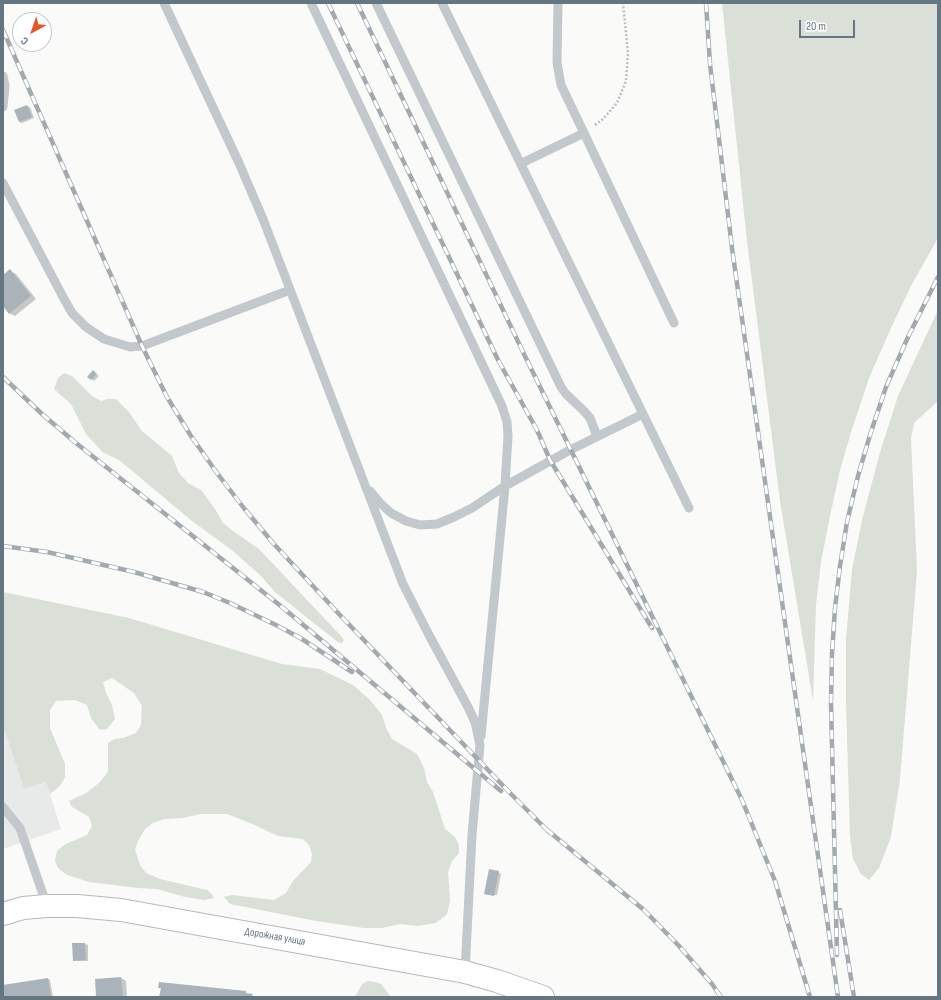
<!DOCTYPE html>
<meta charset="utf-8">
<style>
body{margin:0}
#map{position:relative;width:941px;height:1000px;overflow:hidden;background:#fafaf8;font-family:"Sofia Sans Condensed",sans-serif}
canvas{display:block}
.frame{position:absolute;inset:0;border:4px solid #657683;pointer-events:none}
.north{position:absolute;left:12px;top:12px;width:40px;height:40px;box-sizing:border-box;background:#fff;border:1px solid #c1c8cd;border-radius:50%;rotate:220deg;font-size:11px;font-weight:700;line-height:16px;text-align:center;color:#657683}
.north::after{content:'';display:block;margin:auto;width:14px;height:18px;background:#e4572e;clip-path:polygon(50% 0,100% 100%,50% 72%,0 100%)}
.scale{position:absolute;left:799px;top:20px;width:56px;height:18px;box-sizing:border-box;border:2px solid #657683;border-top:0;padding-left:5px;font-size:12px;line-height:14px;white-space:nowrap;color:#657683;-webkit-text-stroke:3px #fff;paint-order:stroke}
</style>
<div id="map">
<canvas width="941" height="1000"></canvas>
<div class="frame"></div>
<div class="north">С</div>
<div class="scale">20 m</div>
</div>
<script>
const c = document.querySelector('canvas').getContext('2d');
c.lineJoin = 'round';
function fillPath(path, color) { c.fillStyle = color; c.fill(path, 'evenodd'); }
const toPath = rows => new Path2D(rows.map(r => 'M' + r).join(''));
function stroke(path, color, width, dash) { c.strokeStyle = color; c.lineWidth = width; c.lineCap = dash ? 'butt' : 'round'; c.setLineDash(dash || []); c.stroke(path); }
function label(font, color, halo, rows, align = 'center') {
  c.font = font + ' "Sofia Sans Condensed",sans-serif'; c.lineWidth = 4; c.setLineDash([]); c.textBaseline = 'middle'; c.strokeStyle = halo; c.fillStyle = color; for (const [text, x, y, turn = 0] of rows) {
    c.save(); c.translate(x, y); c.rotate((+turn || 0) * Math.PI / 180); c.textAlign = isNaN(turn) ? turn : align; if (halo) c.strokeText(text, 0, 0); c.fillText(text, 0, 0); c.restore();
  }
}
fillPath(toPath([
 [3,726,24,789,46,782,61,829,3,849]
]), '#e8e9e9');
fillPath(toPath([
 [722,3,938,3,938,238,912,284,891,328,869,378,852,429,840,470,830,516,821,562,816,604,813,701,780,501,747,241],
 [938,310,938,401,914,423,911,438,917,571,900,779,891,837,879,868,869,880,861,874,853,859,850,836,846,703,846,639,852,569,863,516,881,449,898,396],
 [64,373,72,376,92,396,101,401,107,399,116,399,129,412,141,430,172,456,179,473,188,483,201,490,215,509,223,523,233,531,259,549,341,636,344,640,342,643,338,642,325,632,275,592,260,575,233,551,192,521,119,460,104,453,98,447,86,434,71,404,54,389,58,378],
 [3,592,129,618,282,664,320,669,353,685,370,700,382,715,386,728,392,739,417,754,424,768,427,782,433,792,445,829,455,837,459,845,459,853,452,861,448,872,450,901,447,914,436,923,418,926,400,924,382,928,364,928,316,921,230,904,224,897,232,895,274,900,286,893,293,881,311,862,312,854,309,845,303,839,278,836,250,823,227,814,200,814,183,818,165,819,153,823,145,829,138,841,135,850,140,865,146,873,160,879,207,890,212,894,214,898,204,900,185,897,157,889,138,888,89,882,67,875,58,868,55,861,57,851,64,845,87,835,92,826,89,817,72,807,69,801,86,793,100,782,108,772,108,743,115,739,123,738,136,733,141,725,142,706,134,693,112,678,103,682,106,693,112,705,115,719,107,729,100,730,91,718,87,705,75,700,56,701,50,710,50,728,65,764,65,777,60,786,50,794,46,782,24,789,3,726],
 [368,981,375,982,381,984,391,997,355,997,362,984]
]), '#dadfd7');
fillPath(toPath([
 [27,106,30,107,34,118,22,123,19,122],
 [10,271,16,274,36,299,15,316,9,313,3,305,3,276],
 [94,372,99,376,94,381,89,377],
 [498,872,501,874,497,895,487,895,485,894],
 [73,944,85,944,88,945,88,961,77,961,74,960],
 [121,978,126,981,127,997,98,997],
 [48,979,50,980,53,997,3,997,3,986]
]), '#0003');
fillPath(toPath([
 [27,105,32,117,19,122,14,110],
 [10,269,31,296,9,314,3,306,3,275],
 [93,370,97,374,91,380,87,377],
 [489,869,499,871,494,896,484,894],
 [72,943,85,943,86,960,73,961],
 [121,977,123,997,96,997,95,979],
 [48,978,51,997,3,997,3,985],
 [159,982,246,991,246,993,253,994,252,997,159,997,161,988,158,988]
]), '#aab3b9');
const secondary = toPath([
 [3,914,23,908,47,906,77,906,121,910,465,972,497,981,543,997]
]);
stroke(secondary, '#b3babf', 24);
stroke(toPath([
 [595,125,603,119,617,103,626,81,628,53,623,3]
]), '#bbbfc2', 2.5, [2, 2]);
stroke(toPath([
 [164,3,239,163,263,219,403,584,429,635,468,707,475,722,480,745,472,835,465,972],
 [311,3,502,406,507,422,508,436,505,486,472,508,454,517,437,524,420,525,406,521,391,513,380,503,370,491],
 [376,3,561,387,566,394,584,411,590,418,597,436],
 [442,3,689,508],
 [3,76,5,86,3,107],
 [584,133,674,323],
 [522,163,584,133,561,85,557,63,558,3],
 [3,183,63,297,72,313,86,327,104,339,130,347,142,346,290,290],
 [481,736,505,486,570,450,643,414],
 [3,807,20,828,47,906]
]), '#c3c8cc', 9);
stroke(secondary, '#fff', 22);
const rail = toPath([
 [328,3,498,360,537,430,550,460,652,628],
 [357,3,523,352,742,800,775,881,810,997],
 [706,3,710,64,732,248,838,997],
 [3,30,142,346,167,397,191,436,217,473,243,507,273,543,339,614,511,794,549,832],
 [3,377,42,414,76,443,282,607,501,791],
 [3,546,47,552,82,560,134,572,203,592,230,603,278,626,302,639,352,672],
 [546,829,644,910,679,946,712,984,721,997],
 [840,910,854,997],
 [837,955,831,703,832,654,835,608,840,566,847,522,858,476,870,435,886,387,908,337,938,277]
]);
stroke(rail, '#a2aab0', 4.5);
stroke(rail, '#fff', 3, [9]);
label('11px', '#657683', '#fff', [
 ["Дорожная улица",275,937,10]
]);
</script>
